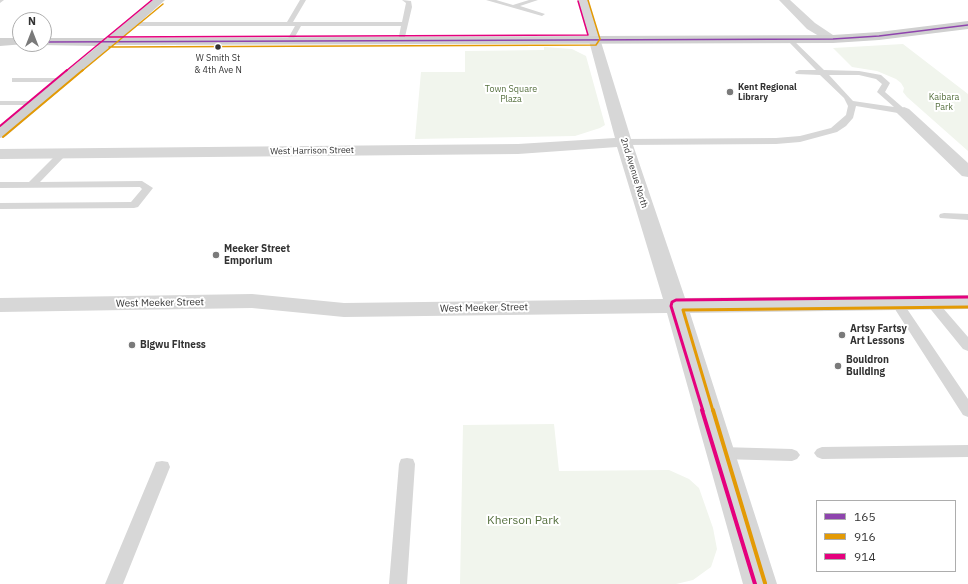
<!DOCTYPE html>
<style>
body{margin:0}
#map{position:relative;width:968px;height:584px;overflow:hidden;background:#fff;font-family:"IBM Plex Sans",sans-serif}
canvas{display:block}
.legend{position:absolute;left:816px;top:500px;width:140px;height:72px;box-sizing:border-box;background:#fff;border:1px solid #adadad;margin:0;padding:5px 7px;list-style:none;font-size:12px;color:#333}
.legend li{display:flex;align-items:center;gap:8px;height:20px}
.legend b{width:20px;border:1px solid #adadad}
.north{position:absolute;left:12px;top:12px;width:40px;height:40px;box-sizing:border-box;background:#fff;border:1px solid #adadad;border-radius:50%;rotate:0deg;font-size:11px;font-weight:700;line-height:16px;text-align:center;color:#333}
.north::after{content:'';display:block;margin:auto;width:14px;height:18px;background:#7a7a7a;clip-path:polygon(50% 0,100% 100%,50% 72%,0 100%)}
</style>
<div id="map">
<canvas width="968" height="584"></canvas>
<ul class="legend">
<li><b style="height:5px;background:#8e44ad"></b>165</li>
<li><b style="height:5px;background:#e39a05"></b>916</li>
<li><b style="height:5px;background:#e5007d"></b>914</li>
</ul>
<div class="north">N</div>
</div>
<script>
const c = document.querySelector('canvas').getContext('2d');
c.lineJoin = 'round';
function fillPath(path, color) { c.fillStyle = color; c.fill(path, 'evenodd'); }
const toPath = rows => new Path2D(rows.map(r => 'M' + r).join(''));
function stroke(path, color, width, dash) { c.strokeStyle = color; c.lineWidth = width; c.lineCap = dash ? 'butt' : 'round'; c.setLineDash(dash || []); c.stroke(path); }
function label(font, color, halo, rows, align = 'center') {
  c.font = font + ' "IBM Plex Sans",sans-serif'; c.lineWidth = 4; c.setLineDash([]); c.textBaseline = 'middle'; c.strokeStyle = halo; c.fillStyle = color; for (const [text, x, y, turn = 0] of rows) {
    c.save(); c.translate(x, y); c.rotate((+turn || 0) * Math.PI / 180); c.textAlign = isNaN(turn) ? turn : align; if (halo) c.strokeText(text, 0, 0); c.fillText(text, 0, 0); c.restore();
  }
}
fillPath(toPath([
 [903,44,968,94,968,151,907,97,903,92,904,88,901,83,896,79,877,71,852,67,833,48],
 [544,47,572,49,586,56,605,125,600,128,575,136,415,139,421,72,465,72,465,51,544,50],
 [554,424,559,471,669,470,689,479,699,488,713,528,717,549,711,567,693,580,676,584,460,584,463,425]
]), '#f1f5ed');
fillPath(toPath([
 [0,0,4,0,0,3,0,0],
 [300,0,306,0,293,22,402,22,406,3,402,0,411,1,412,7,404,41,401,43,398,41,401,26,301,26,292,42,289,44,286,42,295,26,132,26,129,24,132,22,287,22,300,0],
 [486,0,496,0,513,5,529,0,538,0,520,6,545,14,542,16,486,0],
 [788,39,792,39,824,70,859,71,881,75,890,83,885,92,908,112,904,114,856,106,853,118,846,126,837,132,800,142,776,144,624,145,620,142,624,139,776,138,800,136,831,128,846,115,848,106,844,98,820,75,796,74,795,72,799,70,816,70,788,41,788,39],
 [829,75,859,75,876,79,882,84,877,92,894,107,853,101,829,75],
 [12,78,63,78,67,80,63,82,12,82,12,78],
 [0,101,37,101,41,103,37,105,0,105,0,101],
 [62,151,67,154,65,156,40,182,142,181,153,188,138,207,134,208,0,209,0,203,131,202,142,189,140,187,0,188,0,182,29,182,59,152,62,151],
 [944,213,968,214,968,220,940,218,939,216,940,214,944,213],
 [897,299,901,300,968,399,968,417,963,415,891,303,897,299],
 [932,299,936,300,968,337,968,351,963,349,928,306,926,303,928,300,932,299],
 [968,445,968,457,822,459,817,457,814,453,817,449,822,447,968,445],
 [721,447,792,449,797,451,800,455,797,459,792,461,721,459,716,457,713,453,716,449,721,447],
 [407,458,413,459,415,464,407,584,389,584,399,464,401,459,407,458],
 [162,461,168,462,170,467,123,584,105,584,154,467,156,462,162,461]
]), '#d7d7d7');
fillPath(toPath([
 [578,0,588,0,632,142,685,298,968,295,968,309,690,313,777,584,743,584,667,313,344,317,252,308,0,312,0,298,252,294,344,303,663,299,617,147,518,154,0,159,0,149,518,144,615,138,578,0],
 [779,0,790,0,815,23,839,39,837,42,829,42,807,29,779,0],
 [904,107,909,109,968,163,968,177,962,176,899,115,896,112,899,109,904,107]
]), '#d7d7d7');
fillPath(toPath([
 [153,0,165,0,122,38,833,35,879,32,968,21,968,29,879,40,833,43,113,45,6,136,0,138,0,125,98,46,40,45,44,44,44,38,107,38,153,0],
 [0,38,20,38,20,44,25,44,0,46,0,38]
]), '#d0d0d0');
stroke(toPath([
 [44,42,833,39,879,36,968,25]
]), '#8e44ad', 1.5);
stroke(toPath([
 [109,47,596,45,600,39,588,0],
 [82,71,163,4]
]), '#e39a05', 1.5);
stroke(toPath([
 [3,137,83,70]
]), '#e39a05', 2);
stroke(toPath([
 [713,411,683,310,968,307]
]), '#e39a05', 3);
stroke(toPath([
 [713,410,765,583]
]), '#e39a05', 4);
stroke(toPath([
 [109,37,588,35,578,1],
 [66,71,152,0]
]), '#e5007d', 1.5);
stroke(toPath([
 [0,126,67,70]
]), '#e5007d', 2);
stroke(toPath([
 [703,411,671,306,672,302,676,300,968,297]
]), '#e5007d', 3);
stroke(toPath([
 [702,410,755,584]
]), '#e5007d', 4);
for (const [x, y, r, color] of [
 [218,47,3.5,"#333"],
 [730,92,4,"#7a7a7a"],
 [216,255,4,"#7a7a7a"],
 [842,335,4,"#7a7a7a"],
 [132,345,4,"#7a7a7a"],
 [838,366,4,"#7a7a7a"]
]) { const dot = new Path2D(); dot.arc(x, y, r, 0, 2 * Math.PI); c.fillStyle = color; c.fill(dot); stroke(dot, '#fff', 1.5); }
label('9px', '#333', '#fff', [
 ["W Smith St",218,58],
 ["& 4th Ave N",218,70]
]);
label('bold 9px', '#333', '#fff', [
 ["Kent Regional",738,87],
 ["Library",738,97]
], 'left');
label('9px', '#56703f', '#fff', [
 ["Town Square",511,89],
 ["Plaza",511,99],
 ["Kaibara",944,97],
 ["Park",944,107]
]);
label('9px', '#333', '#fff', [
 ["West Harrison Street",312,151,-1],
 ["2nd Avenue North",634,173,73]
]);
label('bold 10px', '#333', '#fff', [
 ["Meeker Street",224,249],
 ["Emporium",224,261],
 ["Artsy Fartsy",850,329],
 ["Art Lessons",850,341],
 ["Bigwu Fitness",140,345],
 ["Bouldron",846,360],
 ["Building",846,372]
], 'left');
label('10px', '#333', '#fff', [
 ["West Meeker Street",160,303,-1],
 ["West Meeker Street",484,308,-1]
]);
label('12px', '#56703f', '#fff', [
 ["Kherson Park",523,521]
]);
</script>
